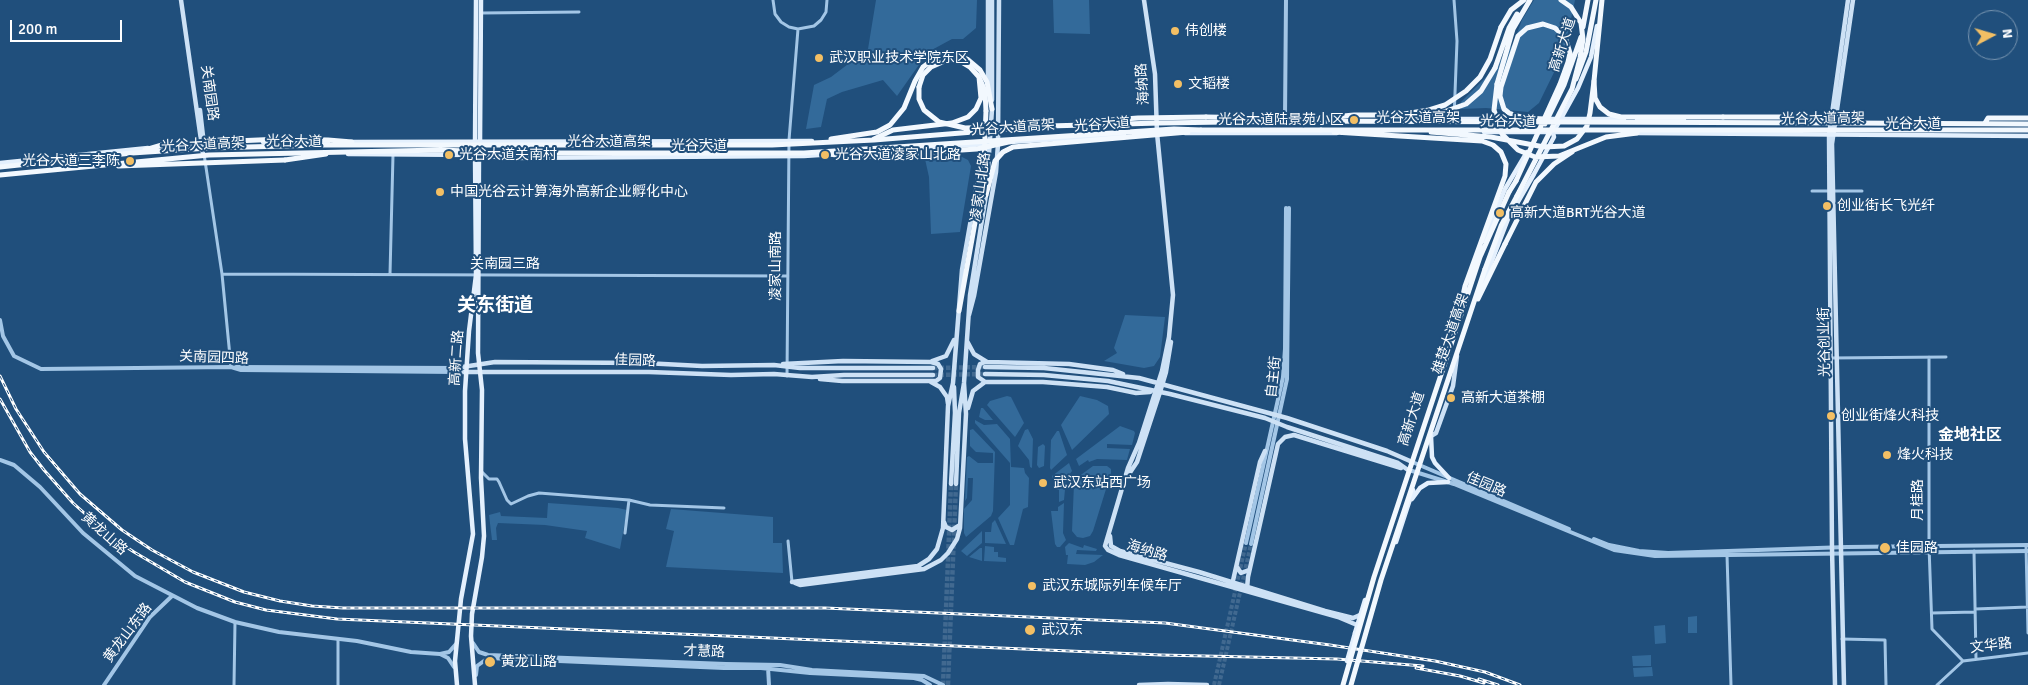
<!DOCTYPE html>
<meta charset="utf-8">
<style>
body{margin:0}
#map{position:relative;width:2028px;height:685px;overflow:hidden;background:#204f7c;font-family:Signika,sans-serif}
canvas{display:block}
.north{position:absolute;left:1968px;top:10px;width:50px;height:50px;box-sizing:border-box;background:#204f7c;border:1px solid #7995b0;border-radius:50%;rotate:84deg;font-size:14px;font-weight:700;line-height:20px;text-align:center;color:#fff}
.north::after{content:'';display:block;margin:auto;width:18px;height:22px;background:#f3bf64;clip-path:polygon(50% 0,100% 100%,50% 72%,0 100%)}
.scale{position:absolute;left:10px;top:20px;width:112px;height:22px;box-sizing:border-box;border:2px solid #fff;border-top:0;padding-left:6px;font-size:15px;line-height:18px;white-space:nowrap;color:#fff;-webkit-text-stroke:4px #204f7c;paint-order:stroke}
</style>
<div id="map">
<canvas width="2028" height="685"></canvas>
<div class="north">N</div>
<div class="scale">200 m</div>
</div>
<script>
const c = document.querySelector('canvas').getContext('2d');
c.lineJoin = 'round';
function fillPath(path, color) { c.fillStyle = color; c.fill(path, 'evenodd'); }
const toPath = rows => new Path2D(rows.map(r => 'M' + r).join(''));
function stroke(path, color, width, dash) { c.strokeStyle = color; c.lineWidth = width; c.lineCap = dash ? 'butt' : 'round'; c.setLineDash(dash || []); c.stroke(path); }
function label(font, color, halo, rows, align = 'center') {
  c.font = font + ' Signika,"Noto Sans SC",sans-serif'; c.lineWidth = 4; c.setLineDash([]); c.textBaseline = 'middle'; c.strokeStyle = halo; c.fillStyle = color; for (const [text, x, y, turn = 0] of rows) {
    c.save(); c.translate(x, y); c.rotate((+turn || 0) * Math.PI / 180); c.textAlign = isNaN(turn) ? turn : align; if (halo) c.strokeText(text, 0, 0); c.fillText(text, 0, 0); c.restore();
  }
}
fillPath(toPath([
 [876,0,977,0,976,28,963,39,952,39,928,52,897,96,883,80,842,92,827,99,821,127,806,129,814,85,831,77,868,49],
 [1053,0,1089,0,1090,34,1054,33],
 [1534,0,1575,0,1564,52,1539,103,1528,112,1486,108,1461,109,1461,102,1489,74,1513,44,1522,20],
 [962,157,968,160,971,166,960,232,931,234,929,177,925,159],
 [1125,315,1165,317,1160,357,1154,366,1144,368,1104,361,1117,353,1114,348],
 [1007,396,1011,397,1024,423,1015,437,987,405,990,401],
 [1080,396,1097,400,1108,406,1109,414,1072,450,1061,425],
 [981,408,983,408,993,420,985,420,979,417],
 [975,420,984,425,997,424,1010,439,1011,467,1024,468,1025,473,1029,478,1028,507,1023,509,1014,545,1010,545,998,518,1010,505,1010,463,975,423],
 [1120,426,1134,431,1135,433,1132,445,1107,444,1107,448,1130,449,1127,460,1097,459,1089,462,1088,460,1079,466,1076,459],
 [973,429,995,452,993,511,991,516,966,537,964,533,964,509,972,500,973,478,968,478,967,498,965,501,967,457,969,456,978,463,993,463,993,453,976,452,970,446,970,430],
 [1028,429,1033,439,1032,468,1030,467,1029,460,1018,446,1025,430],
 [1057,431,1059,431,1067,455,1051,470,1050,468,1051,440],
 [1043,444,1045,446,1044,466,1039,468,1037,465,1038,447],
 [1069,463,1072,471,1066,479,1064,500,1059,502,1059,490,1055,489,1052,476],
 [1093,466,1107,466,1111,469,1111,473,1093,531,1090,536,1083,538,1077,537,1072,531,1074,484,1078,477],
 [548,503,618,508,627,510,620,549,585,538,587,531,545,525,498,523,496,528,497,540,492,540,489,515,500,512,501,516,547,518],
 [1064,503,1063,533,1066,540,1060,547,1057,547,1055,544,1051,511,1058,511,1058,507],
 [671,509,773,517,773,543,782,543,783,573,666,567,674,531,666,529],
 [995,520,1006,544,985,543,985,532,991,532,992,523],
 [982,531,982,543,967,556,961,551],
 [1069,543,1083,548,1084,545,1097,549,1096,551,1077,550,1076,554,1103,555,1094,562,1085,565,1067,564,1068,555,1066,555,1065,547],
 [985,546,994,547,994,552,998,552,998,557,1006,558,1006,562,984,561],
 [980,548,982,548,982,561,969,557],
 [1697,616,1697,633,1688,633,1688,617],
 [1665,625,1666,643,1655,644,1654,626],
 [1651,655,1651,666,1633,666,1632,656],
 [1652,667,1653,676,1634,677,1633,668]
]), '#336a9a');
stroke(toPath([
 [1214,685,1246,543],
 [1219,685,1251,544]
]), '#416990', 4, [4, 2]);
stroke(toPath([
 [933,368,985,367],
 [933,375,985,374],
 [943,685,951,484],
 [948,685,956,484]
]), '#416990', 4.5, [4.5, 2]);
stroke(toPath([
 [773,0,775,14,781,22,789,27,798,29,814,26,821,20,826,12,827,0],
 [481,13,579,12],
 [1454,119,1457,41,1454,0],
 [204,154,222,274,231,367],
 [1812,191,1862,191],
 [222,274,788,276],
 [390,274,393,155],
 [1929,357,1929,546,1932,629,1963,661],
 [1830,358,1946,357],
 [787,376,789,140,798,29],
 [482,472,489,479,497,479,499,482,507,500,511,504,528,496,539,493,629,500,625,533],
 [629,500,650,505,724,508],
 [788,541,792,582],
 [2026,545,2028,633],
 [1974,551,1976,659],
 [1727,555,1731,685],
 [1975,609,2028,607],
 [1932,613,1975,612],
 [338,639,338,685],
 [1842,639,1885,640,1886,685],
 [234,685,235,622],
 [1937,685,1963,661,2028,653]
]), '#a3c6e6', 3);
stroke(toPath([
 [1285,117,1286,0],
 [0,320,3,336,14,356,41,369,231,367,241,370,456,372],
 [236,367,456,368],
 [0,460,14,465,40,487,83,533,135,576,197,608,235,622,279,632,357,641,411,652,440,654,449,652,456,644],
 [1410,461,1569,529],
 [1409,470,1454,484,1614,550,1655,556,2028,551],
 [1594,539,1609,545,1639,551,1668,553,1847,547,2028,545],
 [1246,543,1283,377,1285,349,1286,208],
 [1251,544,1287,379,1289,208],
 [473,643,479,652,488,655,726,664,780,665,812,670,924,676,943,685],
 [440,654,448,658,454,667],
 [768,667,769,685],
 [476,675,477,666,488,658,724,668,761,668,810,673,914,678,922,680,930,685],
 [104,685,150,617,172,596]
]), '#a3c6e6', 4);
stroke(toPath([
 [181,0,203,154],
 [1144,0,1155,74,1157,133,1173,295,1169,337,1162,371,1139,443,1128,468,1105,546,1108,550,1119,555,1338,617,1357,625],
 [988,84,988,0],
 [992,100,992,0],
 [200,110,204,145],
 [969,315,974,296,996,172,998,144,999,0],
 [967,341,974,354,987,362,1069,364,1113,370,1123,374],
 [932,361,946,356,954,340],
 [783,364,843,361,931,362,938,364,941,369,940,378,936,381,842,381,820,379],
 [985,367,1044,368,1139,378,1287,418,1387,451,1410,461],
 [456,368,495,362,644,363,702,366,774,365,800,368,933,368],
 [456,372,649,372,731,375,774,374,812,377,844,375,933,375],
 [985,374,1044,375,1108,381,1170,394,1265,418,1287,427,1398,463,1408,470],
 [984,381,978,377,978,370,980,364,985,362],
 [931,382,940,387,947,397,948,404],
 [968,408,973,391,985,382,1043,382,1107,387,1136,393,1150,392],
 [1431,436,1436,433,1440,422,1453,386,1457,356],
 [1129,474,1137,462,1160,392,1166,372,1171,342],
 [951,484,955,413,954,387],
 [956,484,959,413,964,383,970,295,986,195],
 [944,522,946,527,952,530,960,525],
 [1110,536,1111,546,1120,551,1199,572,1325,611,1353,618,1360,615],
 [1237,567,1241,573,1249,570],
 [792,582,918,566,929,559,937,549,943,528,948,406,953,383,962,270,979,174,982,166],
 [795,583,800,585,924,569,941,560,948,553,957,539,960,528,966,414,964,383],
 [1232,585,1260,462,1265,451],
 [1247,589,1248,577,1276,453,1278,444,1285,437,1294,435,1401,468],
 [1139,685,1168,684,1207,685],
 [1835,685,1832,548,1829,135,1848,0],
 [1844,685,1832,144,1853,0]
]), '#cde1f5', 4.5);
stroke(toPath([
 [1264,119,1324,119],
 [1422,119,1524,119],
 [1547,119,1624,119],
 [1637,119,1684,120],
 [1484,132,1577,132],
 [1185,133,1337,133],
 [1634,133,2028,136],
 [263,142,328,142],
 [350,142,812,141],
 [1010,142,1124,135],
 [475,144,476,0],
 [480,144,481,0],
 [348,154,479,155,506,158,804,156,987,144],
 [0,163,148,148],
 [1484,241,1505,189,1527,152],
 [1483,284,1508,219,1534,174,1554,137,1553,133,1578,88,1591,57,1597,26],
 [1431,436,1432,457,1435,463,1449,478],
 [1412,499,1420,488,1428,483,1448,482],
 [1396,542,1413,490],
 [1355,633,1365,600],
 [457,685,455,661,461,599,473,534,465,439,465,391,469,331,476,275,475,154],
 [475,685,471,636,472,614,482,557,484,536,481,478,482,390,478,353,479,154]
]), '#e4f0fd', 4.5);
stroke(toPath([
 [1602,0,1594,81,1595,98,1600,107,1609,114,1621,117,1723,117],
 [1501,27,1511,10,1524,0],
 [1495,68,1509,28,1517,14],
 [1576,79,1586,52,1596,0],
 [1497,84,1513,29,1530,0],
 [919,87,923,75,931,67,947,60,960,61,970,67,979,77,985,91,986,111],
 [1206,117,1266,118],
 [1847,123,2028,124],
 [1985,123,1988,118,2028,118],
 [1201,130,1321,130],
 [281,139,328,140,352,142],
 [874,139,893,130,952,123,968,117,976,109,981,98,979,77],
 [830,154,849,157,884,155],
 [285,160,326,154],
 [1509,192,1516,181],
 [1505,244,1536,182,1554,164,1572,152],
 [1485,269,1501,226,1517,196],
 [959,311,976,217]
]), '#f2f8fe', 5);
const rail = toPath([
 [0,376,16,409,44,452,80,494,122,530,152,550,193,572,244,592,280,601,312,606,343,608,825,608,1165,623,1330,645,1435,661,1485,672,1520,685],
 [0,399,30,452,44,470,73,503,111,537,134,552,185,582,235,602,266,610,337,619,1161,655,1337,659,1423,666],
 [1416,668,1460,676,1484,683],
 [1479,679,1498,685]
]);
stroke(rail, '#fff', 3);
stroke(rail, '#204f7c', 1, [4]);
stroke(toPath([
 [987,183,992,109]
]), '#cde1f5', 4.5);
stroke(toPath([
 [1347,661,1355,633]
]), '#e4f0fd', 4.5);
stroke(toPath([
 [1583,27,1588,0],
 [1497,84,1494,110,1502,134,1518,150,1535,157,1559,156,1606,137,1637,133],
 [919,87,919,99,924,110,939,122,965,128,1004,127],
 [1407,117,1438,114,1466,104,1481,91,1495,68],
 [1723,117,1785,117,1822,120],
 [1322,118,1354,115,1398,115,1429,110,1445,105,1466,91,1480,77,1490,59,1501,27],
 [1085,122,1138,118,1206,117],
 [1545,124,1564,85,1581,37],
 [1321,130,2028,130],
 [1334,132,1482,141,1493,145,1501,152,1506,164,1505,176,1465,286,1460,309],
 [1431,132,1491,137,1544,147,1564,146,1577,139,1587,126,1590,113,1594,81],
 [831,139,877,132,890,125,904,108,915,81,923,67,934,59,944,56,959,56,967,59,980,70,987,82,992,109],
 [145,150,162,145,190,143,281,139],
 [884,155,977,149,1013,141],
 [118,166,285,160],
 [0,167,132,153,209,148,323,145,772,145,874,140,1048,126,1160,123,1294,121,1847,123],
 [0,175,209,155,441,150,516,153,804,153,1174,129,1201,130],
 [1516,181,1560,84,1568,62,1570,53,1565,37,1555,28,1543,24,1527,28,1518,36,1501,87,1500,96,1504,109,1509,113,1517,116,1527,118,1544,119],
 [986,195,995,161,1003,152,1013,147,1188,132],
 [1517,196,1572,89,1580,58,1583,39,1581,23,1571,7,1561,0],
 [976,217,984,163,986,111],
 [1478,299,1505,244],
 [1343,685,1374,577,1480,257,1509,192],
 [1351,685,1381,580,1485,269]
]), '#f2f8fe', 5);
for (const [x, y, r, color] of [
 [1175,31,5,"#f3bf64"],
 [819,58,5,"#f3bf64"],
 [1178,84,5,"#f3bf64"],
 [1354,120,5,"#f3bf64"],
 [449,155,5,"#f3bf64"],
 [825,155,5,"#f3bf64"],
 [130,161,5,"#f3bf64"],
 [440,192,5,"#f3bf64"],
 [1827,206,5,"#f3bf64"],
 [1500,213,5,"#f3bf64"],
 [1451,398,5,"#f3bf64"],
 [1831,416,5,"#f3bf64"],
 [1887,455,5,"#f3bf64"],
 [1043,483,5,"#f3bf64"],
 [1885,548,6,"#f3bf64"],
 [1032,586,5,"#f3bf64"],
 [1030,630,6,"#f3bf64"],
 [490,662,6,"#f3bf64"]
]) { const dot = new Path2D(); dot.arc(x, y, r, 0, 2 * Math.PI); c.fillStyle = color; c.fill(dot); stroke(dot, '#204f7c', 2); }
label('14px', '#fff', '#204f7c', [
 ["伟创楼",1185,31],
 ["武汉职业技术学院东区",829,58],
 ["文韬楼",1188,84],
 ["光谷大道陆景苑小区",1344,120,"right"],
 ["光谷大道关南村",459,155],
 ["光谷大道凌家山北路",835,155],
 ["光谷大道三李陈",120,161,"right"],
 ["中国光谷云计算海外高新企业孵化中心",450,192],
 ["创业街长飞光纤",1837,206],
 ["高新大道BRT光谷大道",1510,213],
 ["高新大道茶棚",1461,398],
 ["创业街烽火科技",1841,416],
 ["烽火科技",1897,455],
 ["武汉东站西广场",1053,483],
 ["佳园路",1896,548],
 ["武汉东城际列车候车厅",1042,586],
 ["武汉东",1041,630],
 ["黄龙山路",501,662]
], 'left');
label('14px', '#fff', '#204f7c', [
 ["高新大道",1563,45,-72],
 ["海纳路",1143,84,-94],
 ["关南园路",209,93,82],
 ["光谷大道高架",1418,118],
 ["光谷大道高架",1823,119,-1],
 ["光谷大道",1508,122,1],
 ["光谷大道",1913,124],
 ["光谷大道",1102,125,-4],
 ["光谷大道高架",1013,128,-4],
 ["光谷大道",294,142,1],
 ["光谷大道高架",609,142],
 ["光谷大道高架",203,145,-3],
 ["光谷大道",699,146],
 ["凌家山北路",981,187,-82],
 ["关南园三路",505,264],
 ["凌家山南路",776,266,-90],
 ["雄楚大道高架",1451,334,-71],
 ["光谷创业街",1825,342,-91],
 ["关南园四路",214,358,2],
 ["高新二路",457,358,-86],
 ["佳园路",635,361,2],
 ["自主街",1274,377,-84],
 ["高新大道",1412,419,-72],
 ["佳园路",1486,485,23],
 ["月桂路",1918,500,-90],
 ["黄龙山路",104,534,42],
 ["海纳路",1147,551,17],
 ["黄龙山东路",128,633,-53],
 ["文华路",1991,646,-7],
 ["才慧路",704,652,2]
]);
label('bold 16px', '#fff', '#204f7c', [
 ["金地社区",1970,436]
]);
label('bold 19px', '#fff', '#204f7c', [
 ["关东街道",495,306]
]);
</script>
